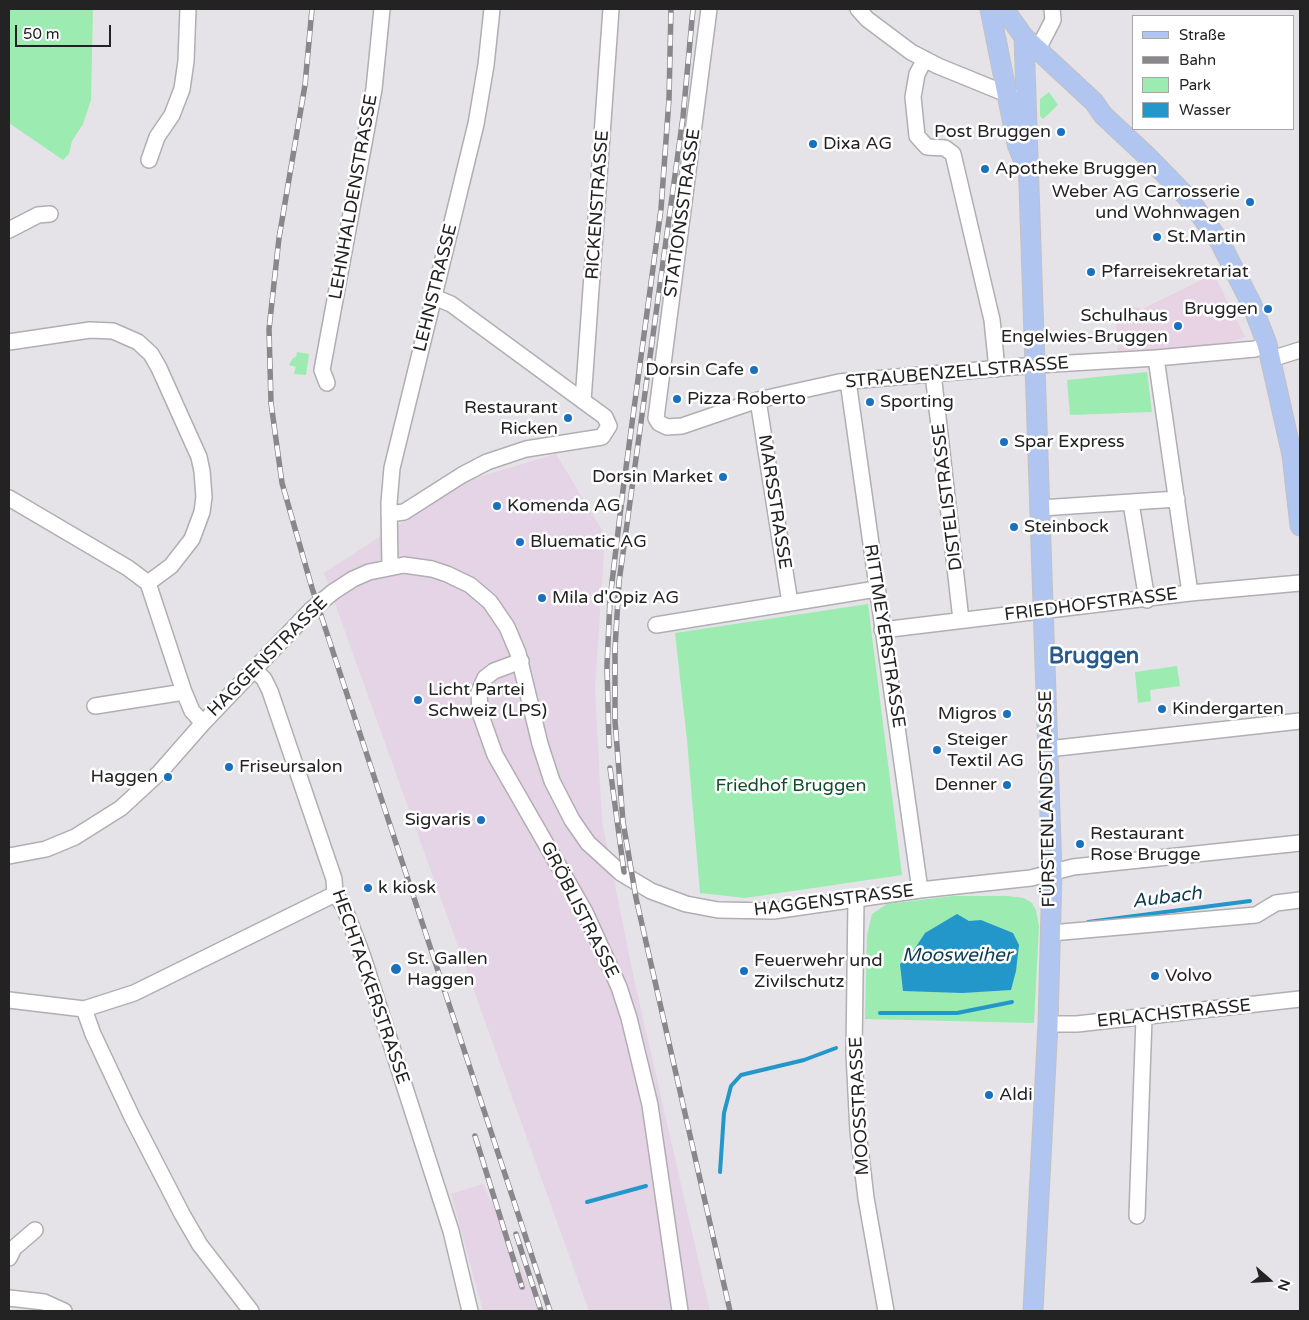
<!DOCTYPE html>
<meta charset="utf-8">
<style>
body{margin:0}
#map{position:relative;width:1309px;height:1320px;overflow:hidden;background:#e5e3e8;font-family:"Varela Round",sans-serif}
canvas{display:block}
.frame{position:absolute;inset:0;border:10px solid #232324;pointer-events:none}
.legend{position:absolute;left:1132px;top:15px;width:162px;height:115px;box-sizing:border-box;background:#fff;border:1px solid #a7a7a7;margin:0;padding:6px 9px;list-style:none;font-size:15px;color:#232324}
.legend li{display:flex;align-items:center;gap:10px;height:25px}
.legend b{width:25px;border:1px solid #a7a7a7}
.north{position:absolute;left:1244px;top:1255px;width:50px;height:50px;-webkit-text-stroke:4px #fff;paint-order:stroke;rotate:109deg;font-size:14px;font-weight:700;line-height:20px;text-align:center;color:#232324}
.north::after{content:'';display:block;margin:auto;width:18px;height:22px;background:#232324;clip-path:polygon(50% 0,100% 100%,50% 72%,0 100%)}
.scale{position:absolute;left:15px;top:25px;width:96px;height:22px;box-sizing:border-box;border:2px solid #232324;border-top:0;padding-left:6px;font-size:15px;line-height:18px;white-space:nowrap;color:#232324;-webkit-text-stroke:4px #fff;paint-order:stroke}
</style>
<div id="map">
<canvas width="1309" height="1320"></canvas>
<div class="frame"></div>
<ul class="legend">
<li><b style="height:6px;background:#b0c5f0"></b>Straße</li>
<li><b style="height:6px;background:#89878b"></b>Bahn</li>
<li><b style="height:14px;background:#9cebb1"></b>Park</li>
<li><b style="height:14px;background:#2397c9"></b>Wasser</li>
</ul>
<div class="north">N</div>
<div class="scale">50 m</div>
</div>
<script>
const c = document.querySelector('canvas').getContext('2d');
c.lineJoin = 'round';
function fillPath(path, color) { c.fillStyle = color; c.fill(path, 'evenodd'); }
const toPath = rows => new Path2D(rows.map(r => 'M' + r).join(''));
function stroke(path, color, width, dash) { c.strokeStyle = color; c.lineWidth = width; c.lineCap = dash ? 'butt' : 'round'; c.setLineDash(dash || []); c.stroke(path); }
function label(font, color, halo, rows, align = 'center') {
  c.font = font + ' "Varela Round",sans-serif'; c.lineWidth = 5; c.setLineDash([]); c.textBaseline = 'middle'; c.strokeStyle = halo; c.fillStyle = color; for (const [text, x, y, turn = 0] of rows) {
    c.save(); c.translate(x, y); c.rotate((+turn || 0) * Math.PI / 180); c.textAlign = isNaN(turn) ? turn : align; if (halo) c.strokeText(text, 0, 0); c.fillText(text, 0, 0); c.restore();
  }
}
fillPath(toPath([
 [556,454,605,535,595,690,602,821,634,979,710,1311,589,1311,324,573,465,481],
 [483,1184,529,1284,538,1311,483,1311,451,1194]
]), '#e4d4e6');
fillPath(toPath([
 [1214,274,1245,337,1217,347,1118,357,1115,314,1129,305,1142,309]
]), '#e7d3e3');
fillPath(toPath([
 [9,9,93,9,91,100,83,124,72,141,69,154,63,160,9,123],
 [1049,92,1058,105,1043,119,1040,116,1040,99],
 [297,352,309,354,306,375,294,374,296,367,289,365,293,358,296,357],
 [1147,372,1152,412,1070,415,1067,380],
 [868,604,902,875,745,898,700,893,687,740,675,633],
 [1177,666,1180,686,1150,690,1151,701,1138,703,1135,672],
 [953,896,1007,896,1024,898,1032,903,1036,910,1039,926,1034,1023,865,1019,867,935,872,914,887,904]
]), '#9cebb1');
fillPath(toPath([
 [957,914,969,921,981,920,1013,933,1019,945,1016,971,1011,990,962,993,903,991,900,964,910,956,925,933]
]), '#2397c9');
stroke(toPath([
 [1088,922,1250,901],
 [880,1013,957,1013,1012,1002],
 [720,1172,724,1113,731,1086,741,1075,804,1060,836,1048],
 [587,1202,646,1186]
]), '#2397c9', 4);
const minor = toPath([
 [709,9,656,418,659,423,667,427,682,426,758,400,839,382,1036,365,1156,358,1255,349,1267,344],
 [858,9,867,19,911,52,938,66,1014,97],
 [1038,49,1053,20,1052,9],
 [925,59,917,74,913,97,917,136,927,147,945,148,953,154,992,320,997,369],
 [149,160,157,137,172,115,182,89,186,61,188,9],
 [9,230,38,215,50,214],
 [9,342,90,330,113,331,138,342,151,354,159,368,199,457,202,471,204,497,202,512,192,539,171,566,148,583],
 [1156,358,1190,593],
 [1271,359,1300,350],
 [935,374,934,382,961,620],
 [848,381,920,890],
 [327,383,322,370,374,89,382,9],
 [758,400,790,603],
 [583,401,611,9],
 [9,498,128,568,148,583,184,692,192,711,203,723],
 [1131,503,1147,600],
 [1041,508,1177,499],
 [389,514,404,512,462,475,487,462,526,449,602,437,609,426,605,417,451,304,434,297],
 [390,567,389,503,392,468,476,124,486,65,492,9],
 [656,625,876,589],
 [882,630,1190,593,1300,583],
 [521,661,494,671,485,678,479,692,480,713,495,755,585,912,619,987,629,1018,650,1105,680,1311],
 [255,670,264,679,270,691,334,879,335,894,344,907,363,957,451,1231,470,1311],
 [95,706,184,692],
 [1048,749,1300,721],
 [9,856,46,849,75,837,121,808,160,772,203,723,311,610,333,592,353,579,369,572,404,565,432,569,447,574,470,585,490,602,507,627,518,653,540,744,552,781,572,820,588,843,621,873,651,891,686,904,718,910,773,911,920,890,1031,878,1073,867,1300,843],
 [856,900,854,1053,858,1131,866,1198,886,1311],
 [1051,933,1256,915,1276,903,1300,900],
 [9,1000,84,1009,134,993,335,894],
 [84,1009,93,1034,132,1117,182,1214,200,1245,251,1311],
 [1048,1024,1077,1024,1300,999],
 [1137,1216,1144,1018],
 [9,1258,14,1248,35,1230],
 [9,1298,44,1302,64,1311]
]);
const major = toPath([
 [990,9,1017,144,1023,159],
 [1004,9,1024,37,1094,102,1103,115,1149,158,1188,198,1220,242,1252,305,1267,344,1292,455,1300,526],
 [1024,37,1052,873,1048,1024,1033,1311]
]);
stroke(minor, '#b1aeb3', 18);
stroke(major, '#c1c1c2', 21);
stroke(minor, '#fff', 15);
stroke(major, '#b0c5f0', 19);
const rail = toPath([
 [312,9,305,85,279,238,269,329,271,403,282,483,312,588,550,1311],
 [693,9,683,117,619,582,615,649,615,721,623,822,636,898,730,1311],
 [609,746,607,666,610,599,623,490,661,209,669,99,671,9],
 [610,768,624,872],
 [475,1136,522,1287],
 [516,1234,541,1311]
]);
stroke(rail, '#89878b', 5.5);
stroke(rail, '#fff', 4, [11]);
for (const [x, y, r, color] of [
 [1061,132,5,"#1870be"],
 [813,144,5,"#1870be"],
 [985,169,5,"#1870be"],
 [1250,202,5,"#1870be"],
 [1157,237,5,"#1870be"],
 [1091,272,5,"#1870be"],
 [1268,309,5,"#1870be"],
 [1178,326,5,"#1870be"],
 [754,370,5,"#1870be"],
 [677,399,5,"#1870be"],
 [870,402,5,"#1870be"],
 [568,418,5,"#1870be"],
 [1004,442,5,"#1870be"],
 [723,477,5,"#1870be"],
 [497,506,5,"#1870be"],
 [1014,527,5,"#1870be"],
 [520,542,5,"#1870be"],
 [542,598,5,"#1870be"],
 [418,700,5,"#1870be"],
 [1162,709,5,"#1870be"],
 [1007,714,5,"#1870be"],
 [937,750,5,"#1870be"],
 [229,767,5,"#1870be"],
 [168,777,5,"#1870be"],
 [1007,785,5,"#1870be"],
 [481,820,5,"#1870be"],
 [1080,844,5,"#1870be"],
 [368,888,5,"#1870be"],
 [396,969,6,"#1870be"],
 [744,971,5,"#1870be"],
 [1155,976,5,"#1870be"],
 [989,1095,5,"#1870be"]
]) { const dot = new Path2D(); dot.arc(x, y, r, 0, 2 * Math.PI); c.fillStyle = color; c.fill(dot); stroke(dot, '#fff', 2); }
label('18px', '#232324', '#fff', [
 ["Post Bruggen",1051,132,"right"],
 ["Dixa AG",823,144],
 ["Apotheke Bruggen",995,169],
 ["Weber AG Carrosserie",1240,192,"right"],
 ["und Wohnwagen",1240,213,"right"],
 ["St.Martin",1167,237],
 ["Pfarreisekretariat",1101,272],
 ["Bruggen",1258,309,"right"],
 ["Schulhaus",1168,316,"right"],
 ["Engelwies-Bruggen",1168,337,"right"],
 ["Dorsin Cafe",744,370,"right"],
 ["Pizza Roberto",687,399],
 ["Sporting",880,402],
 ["Restaurant",558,408,"right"],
 ["Ricken",558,429,"right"],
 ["Spar Express",1014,442],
 ["Dorsin Market",713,477,"right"],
 ["Komenda AG",507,506],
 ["Steinbock",1024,527],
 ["Bluematic AG",530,542],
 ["Mila d'Opiz AG",552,598],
 ["Licht Partei",428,690],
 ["Schweiz (LPS)",428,711],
 ["Kindergarten",1172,709],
 ["Migros",997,714,"right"],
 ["Steiger",947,740],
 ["Textil AG",947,761],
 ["Friseursalon",239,767],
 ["Haggen",158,777,"right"],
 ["Denner",997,785,"right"],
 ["Sigvaris",471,820,"right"],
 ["Restaurant",1090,834],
 ["Rose Brugge",1090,855],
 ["k kiosk",378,888],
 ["St. Gallen",407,959],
 ["Haggen",407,980],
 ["Feuerwehr und",754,961],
 ["Zivilschutz",754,982],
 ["Volvo",1165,976],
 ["Aldi",999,1095]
], 'left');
label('18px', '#232324', '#fff', [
 ["LEHNHALDENSTRASSE",354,197,-80],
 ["RICKENSTRASSE",598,205,-86],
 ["STATIONSSTRASSE",683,213,-82],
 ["LEHNSTRASSE",436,288,-76],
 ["STRAUBENZELLSTRASSE",957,373,-5],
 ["DISTELISTRASSE",948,497,-97],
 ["MARSSTRASSE",774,502,81],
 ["FRIEDHOFSTRASSE",1091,605,-7],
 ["RITTMEYERSTRASSE",884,636,81],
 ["HAGGENSTRASSE",268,657,-45],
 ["FÜRSTENLANDSTRASSE",1048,799,-91],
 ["HAGGENSTRASSE",834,901,-7],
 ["GRÖBLISTRASSE",579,910,63],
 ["HECHTACKERSTRASSE",370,987,71],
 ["ERLACHSTRASSE",1174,1014,-6],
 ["MOOSSTRASSE",860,1106,-93]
]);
label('18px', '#0e4f28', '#fff', [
 ["Friedhof Bruggen",791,786]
]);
label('italic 19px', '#0d3c51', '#fff', [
 ["Aubach",1167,898,-7],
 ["Moosweiher",957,956]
]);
label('bold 22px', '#265a8d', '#fff', [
 ["Bruggen",1094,657]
]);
</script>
